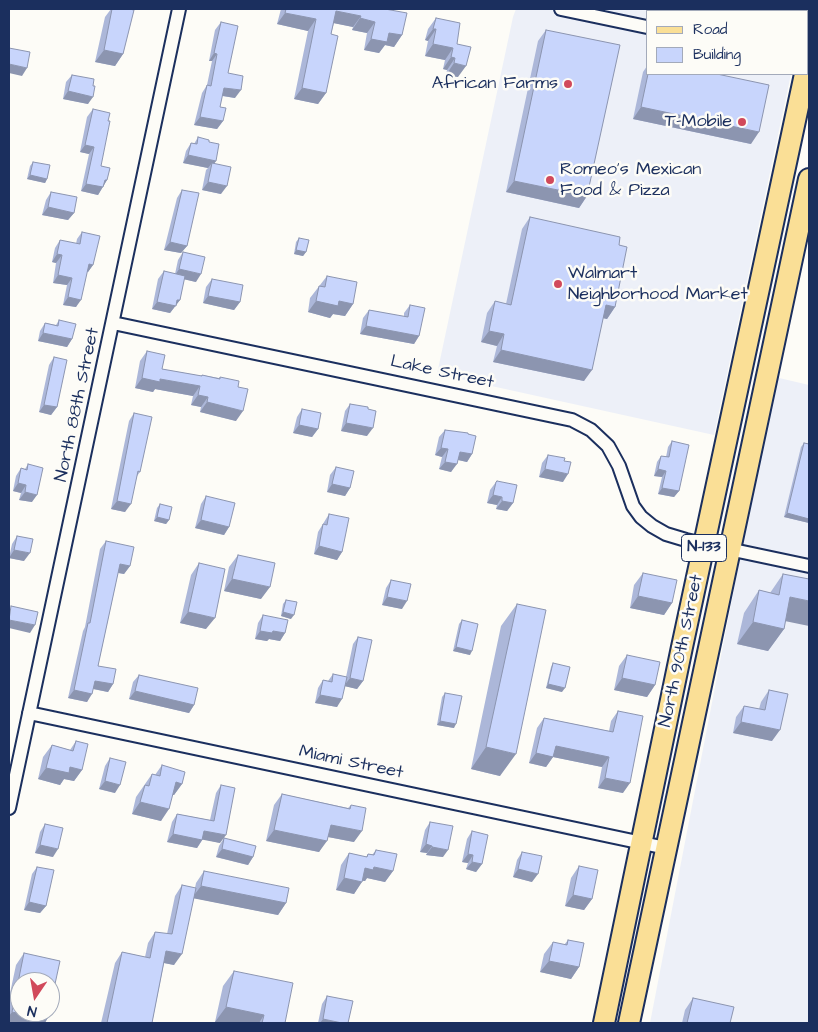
<!DOCTYPE html>
<style>
body{margin:0}
#map{position:relative;width:818px;height:1032px;overflow:hidden;background:#fdfcf7;font-family:"Architects Daughter",sans-serif}
canvas{display:block}
.frame{position:absolute;inset:0;border:10px solid #1b2f5e;pointer-events:none}
.legend{position:absolute;left:646px;top:10px;width:162px;height:65px;box-sizing:border-box;background:#fdfcf7;border:1px solid #a3aaba;margin:0;padding:6px 9px;list-style:none;font-size:15px;color:#1b2f5e}
.legend li{display:flex;align-items:center;gap:10px;height:25px}
.legend b{width:25px;border:1px solid #a3aaba}
.north{position:absolute;left:10px;top:972px;width:50px;height:50px;box-sizing:border-box;background:#fdfcf7;border:1px solid #a3aaba;border-radius:50%;rotate:192deg;font-size:14px;font-weight:700;line-height:20px;text-align:center;color:#1b2f5e}
.north::after{content:'';display:block;margin:auto;width:18px;height:22px;background:#d1495b;clip-path:polygon(50% 0,100% 100%,50% 72%,0 100%)}
</style>
<div id="map">
<canvas width="818" height="1032"></canvas>
<div class="frame"></div>
<ul class="legend">
<li><b style="height:6px;background:#fadf96"></b>Road</li>
<li><b style="height:14px;background:#c8d5fc"></b>Building</li>
</ul>
<div class="north">N</div>
</div>
<script>
const c = document.querySelector('canvas').getContext('2d');
c.lineJoin = 'round';
function fillPath(path, color) { c.fillStyle = color; c.fill(path, 'evenodd'); }
const toPath = rows => new Path2D(rows.map(r => 'M' + r).join(''));
function stroke(path, color, width, dash) { c.strokeStyle = color; c.lineWidth = width; c.lineCap = dash ? 'butt' : 'round'; c.setLineDash(dash || []); c.stroke(path); }
function label(font, color, halo, rows, align = 'center') {
  c.font = font + ' "Architects Daughter",sans-serif'; c.lineWidth = 5; c.setLineDash([]); c.textBaseline = 'middle'; c.strokeStyle = halo; c.fillStyle = color; for (const [text, x, y, turn = 0] of rows) {
    c.save(); c.translate(x, y); c.rotate((+turn || 0) * Math.PI / 180); c.textAlign = isNaN(turn) ? turn : align; if (halo) c.strokeText(text, 0, 0); c.fillText(text, 0, 0); c.restore();
  }
}
fillPath(toPath([
 [516,9,806,9,806,11,647,11,647,74,791,74,714,435,437,374,513,17],
 [775,377,809,385,809,1023,650,1023]
]), '#edf0f8');
const minor = toPath([
 [561,9,647,27],
 [807,61,809,61],
 [113,323,572,420,591,430,608,446,619,466,633,506,641,517,652,526,666,534,686,540,809,566],
 [29,713,666,848],
 [9,808,179,9]
]);
const primary = toPath([
 [604,1023,682,647,805,74],
 [629,1023,809,179]
]);
stroke(minor, '#1b2f5e', 16);
stroke(primary, '#1b2f5e', 24);
stroke(minor, '#fdfcf7', 12);
stroke(primary, '#fadf96', 20);
fillPath(toPath([
 [111,9,129,9,123,54,115,66,95,62,105,17],
 [281,9,385,9,402,35,394,47,385,45,379,53,364,50,367,33,352,30,353,27,334,23,331,34,326,93,318,104,294,99,308,31,277,24],
 [436,18,457,44,458,77,446,75,447,70,443,69,445,60,425,56,428,41,425,40,428,29],
 [221,22,228,73,235,98,222,96,220,107,223,121,217,129,194,125,202,93,207,85,212,61,209,61,215,30],
 [546,30,587,196,579,208,506,192,538,41],
 [647,66,647,74,717,74,751,144,633,119,643,72],
 [72,75,93,86,88,104,63,99,66,82],
 [93,109,101,166,107,180,98,195,81,191,89,154,80,152,87,117],
 [198,137,209,142,216,161,214,163,221,194,202,190,206,170,208,168,183,163,186,151,191,143,194,144],
 [33,162,47,179,45,183,27,179,30,166],
 [182,190,187,246,181,253,164,250,177,198],
 [51,192,74,213,68,220,42,215,46,200],
 [530,217,619,245,615,307,607,319,603,318,584,381,493,362,497,346,481,342,487,313,495,301,506,304,522,229],
 [82,232,93,265,88,272,87,272,76,307,63,305,67,285,53,283,56,263,52,262,55,248,60,240,76,244,77,239],
 [299,238,306,252,303,256,294,254,296,242],
 [183,252,196,282,184,279,180,300,170,313,152,309,158,279,164,271,175,274,178,260],
 [327,276,353,304,345,316,333,314,330,318,308,312,310,298],
 [212,279,240,302,234,310,203,303,206,287],
 [410,305,419,336,414,344,360,334,363,318,369,310,404,317,404,313],
 [59,320,72,339,67,347,38,341,40,331,45,323,56,325],
 [147,351,162,369,201,376,202,375,219,378,220,377,238,387,236,421,200,412,201,407,191,405,193,396,155,389,153,392,135,388,140,361],
 [54,357,57,407,51,415,39,412,49,365],
 [350,404,368,409,367,436,341,431,345,411],
 [302,409,318,429,312,437,293,433,297,417],
 [134,413,140,472,137,476,125,512,111,509,129,421],
 [445,430,468,434,472,454,467,462,458,460,451,472,439,469,442,457,435,455,439,437],
 [672,441,679,491,674,497,658,494,662,477,654,476,657,462,661,456,666,457,668,447],
 [804,443,809,444,809,523,784,517,801,447],
 [548,455,564,461,563,482,539,477,542,463],
 [28,464,32,502,19,500,21,493,13,491,16,476,21,468,25,469],
 [336,467,350,488,345,496,327,492,330,475],
 [496,482,513,503,507,511,496,509,497,505,487,503,490,490],
 [206,496,229,527,224,535,195,528,201,504],
 [160,504,169,520,166,524,154,521,157,508],
 [329,514,342,552,337,560,314,554,318,532],
 [17,536,24,561,9,558,12,544],
 [106,541,130,566,124,574,118,573,98,666,113,684,108,692,93,689,87,702,68,698,83,631,85,627,100,549],
 [238,555,261,599,224,591,229,567],
 [199,563,206,629,180,623,191,575],
 [643,573,672,603,664,615,630,608,634,585],
 [783,574,785,621,784,629,768,651,737,644,744,613,759,590,770,593],
 [391,580,402,609,382,605,386,588],
 [286,600,291,619,281,616,283,604],
 [517,604,500,776,471,769,501,626],
 [263,615,285,633,280,641,269,639,267,641,255,639,258,623],
 [462,620,470,655,453,651,459,624],
 [358,637,363,681,357,689,345,686,337,707,315,703,318,688,323,680,328,681,333,674,346,677,353,644],
 [627,655,655,685,647,697,614,690,619,666],
 [553,663,562,692,546,688,551,667],
 [139,675,194,705,189,713,129,699,133,682],
 [769,690,772,741,733,733,736,717,744,706,759,709,761,702],
 [445,693,454,728,437,725,442,697],
 [618,711,623,793,598,788,602,767,553,757,546,767,529,763,537,728,544,718,609,731,611,721],
 [76,741,82,770,74,781,64,779,60,785,38,779,43,757,52,745,70,750],
 [110,758,115,793,99,789,105,766],
 [162,765,182,784,174,795,172,795,161,821,132,814,136,797,152,774,155,775],
 [221,785,220,843,203,839,197,848,167,842,172,822,177,814,210,820,216,793],
 [282,794,348,808,351,805,354,842,328,837,319,852,266,841,274,805],
 [430,822,443,857,426,855,427,853,420,852,425,830],
 [45,824,53,857,35,853,40,832],
 [472,831,482,864,476,872,466,869,468,863,462,862,467,839],
 [224,838,253,857,248,865,216,857,219,846],
 [376,850,393,871,385,882,367,878,365,881,362,881,354,894,336,890,341,865,349,853,366,857,368,854,372,855],
 [522,852,532,882,513,877,517,860],
 [579,866,592,899,584,910,565,906,571,878],
 [37,867,46,906,40,913,24,910,32,874],
 [204,871,286,903,278,915,194,898,174,965,164,963,152,1023,101,1023,115,963,122,952,145,957,148,943,155,932,167,934,175,896,182,885,195,888,196,883],
 [568,940,579,967,571,979,540,972,544,954,553,942,564,945],
 [24,953,47,1019,45,1023,9,1023,9,998,16,965],
 [234,971,285,1023,220,1023,215,1022,223,986],
 [327,996,348,1023,318,1023,322,1004],
 [693,998,730,1023,682,1023,685,1010]
]), '#acb7d9');
fillPath(toPath([
 [336,11,361,16,353,27,328,22],
 [285,13,316,19,308,31,277,24],
 [360,18,375,22,367,33,352,30],
 [433,29,436,29,428,41,425,40],
 [389,33,402,35,394,47,385,45,379,53,364,50,371,39],
 [433,44,453,48,445,60,425,56],
 [104,50,123,54,115,66,95,62],
 [214,53,217,54,212,61,209,61],
 [451,57,455,58,447,70,443,69],
 [454,63,466,66,458,77,446,75],
 [9,64,27,68,22,76,9,73],
 [224,88,241,90,235,98,218,95],
 [302,88,326,93,318,104,294,99],
 [68,91,93,97,88,104,63,99],
 [641,107,759,132,751,144,633,119],
 [200,117,223,121,217,129,194,125],
 [85,145,94,147,89,154,80,152],
 [188,155,216,161,211,168,212,163,208,168,183,163],
 [30,175,47,179,45,183,27,179],
 [105,180,107,180,98,195,81,191,86,184],
 [514,181,587,196,579,208,506,192],
 [208,182,227,186,221,194,202,190],
 [48,207,74,213,68,220,42,215],
 [170,242,187,246,181,253,164,250],
 [296,250,306,252,303,256,294,254],
 [57,254,62,255,56,263,52,262],
 [89,264,93,265,88,272,83,271],
 [179,269,201,274,196,282,174,277],
 [58,275,72,278,67,285,53,283],
 [208,296,240,302,234,310,203,303],
 [68,297,81,300,76,307,63,305],
 [177,300,180,300,170,313,152,309,157,302],
 [316,301,339,301,353,304,345,316,333,314,330,318,308,312],
 [606,305,615,307,607,319,598,317],
 [366,326,419,336,414,344,360,334],
 [489,331,504,334,497,346,481,342],
 [43,333,72,339,67,347,38,341],
 [501,350,592,370,584,381,493,362],
 [142,378,160,379,200,386,193,396,155,389,153,392,135,388],
 [198,395,208,397,201,407,191,405],
 [207,402,243,411,236,421,200,412],
 [44,405,57,407,51,415,39,412],
 [346,423,373,428,367,436,341,431],
 [299,425,318,429,312,437,293,433],
 [441,448,448,449,442,457,435,455],
 [460,452,472,454,467,462,454,459],
 [445,462,457,464,451,472,439,469],
 [545,469,568,474,563,482,539,477],
 [658,469,666,471,662,477,654,476],
 [18,483,26,485,21,493,13,491],
 [332,484,350,488,345,496,327,492],
 [662,488,679,491,674,497,658,494],
 [25,492,37,495,32,502,19,500],
 [493,495,502,497,497,505,487,503],
 [117,501,131,504,125,512,111,509],
 [502,501,513,503,507,511,496,509],
 [787,513,809,519,809,523,784,517],
 [157,517,169,520,166,524,154,521],
 [201,520,229,527,224,535,195,528],
 [319,546,342,552,337,560,314,554],
 [14,550,30,553,24,561,9,558],
 [120,564,130,566,124,574,114,572],
 [232,579,270,587,261,599,224,591],
 [638,596,672,603,664,615,630,608],
 [387,597,407,601,402,609,382,605],
 [790,597,809,601,809,626,775,619],
 [188,612,215,618,206,629,180,623],
 [283,612,294,615,291,619,281,616],
 [9,620,35,625,30,633,9,628],
 [753,622,784,629,768,651,737,644],
 [260,631,273,631,285,633,280,641,269,639,267,641,255,639],
 [456,647,472,651,470,655,453,651],
 [350,678,363,681,357,689,344,686],
 [622,678,655,685,647,697,614,690],
 [95,681,113,684,108,692,89,688],
 [548,684,565,688,562,692,546,688],
 [74,690,92,694,87,702,68,698],
 [135,691,194,705,189,713,129,699],
 [320,695,342,699,337,707,315,703],
 [440,721,456,724,454,728,437,725],
 [741,722,780,730,772,741,733,733],
 [556,746,609,757,602,767,553,757,546,767,529,763,536,753],
 [486,747,516,754,500,776,471,769],
 [70,767,82,770,74,781,64,779,60,785,38,779,46,768],
 [605,778,630,783,623,793,598,788],
 [105,781,120,785,115,793,99,789],
 [176,782,182,784,174,795,167,794],
 [140,802,169,809,161,821,132,814],
 [331,825,362,831,354,842,323,836],
 [274,830,327,841,319,852,266,841],
 [204,831,226,835,220,843,199,839],
 [173,834,202,840,197,848,167,842],
 [426,844,432,846,427,853,420,852],
 [40,845,58,849,53,857,35,853],
 [432,847,448,850,443,857,426,855],
 [222,849,253,857,248,865,216,857],
 [468,854,473,855,468,863,462,862],
 [472,862,482,864,476,872,466,869],
 [374,867,393,871,385,882,367,878,365,881,357,880,365,868],
 [518,869,538,874,532,882,513,877],
 [344,878,362,882,354,894,336,890],
 [201,886,286,903,278,915,192,898],
 [573,895,592,899,584,910,565,906],
 [29,902,46,906,40,913,24,910],
 [166,951,182,954,174,965,159,962],
 [549,961,579,967,571,979,540,972],
 [226,1007,264,1015,259,1023,220,1023,215,1022],
 [12,1012,47,1019,45,1023,9,1023,9,1016],
 [323,1019,342,1023,320,1023]
]), '#8c95b0');
const building = toPath([
 [112,9,129,9,134,10,123,54,104,50,112,9],
 [286,9,385,9,407,13,402,35,389,33,387,42,371,39,375,22,360,18,361,16,336,11,331,34,338,36,326,93,302,88,316,19,285,13,286,9],
 [436,18,460,23,457,44,471,47,466,66,454,63,455,58,451,57,453,48,433,44,436,29,433,29,436,18],
 [221,22,238,26,228,73,243,76,241,90,224,88,220,107,226,108,223,121,200,117,207,85,211,86,217,54,214,53,221,22],
 [546,30,620,45,587,196,514,181,546,30],
 [9,48,30,52,27,68,9,64,9,48],
 [648,74,717,74,769,85,759,132,641,107,648,74],
 [72,75,94,79,93,86,95,86,93,97,68,91,72,75],
 [93,109,110,113,108,121,110,121,101,166,110,168,107,180,105,180,103,187,86,184,94,147,85,145,93,109],
 [198,137,209,140,209,142,219,144,216,161,188,155,191,143,197,144,198,137],
 [33,162,50,165,47,179,30,175,33,162],
 [212,163,231,167,227,186,208,182,212,163],
 [182,190,199,193,187,246,170,242,182,190],
 [51,192,77,197,74,213,48,207,51,192],
 [530,217,620,237,619,245,627,247,615,307,606,305,592,370,501,350,504,334,489,331,495,301,511,305,530,217],
 [82,232,100,236,93,265,89,264,81,300,68,297,72,278,58,275,62,255,57,254,60,240,80,244,82,232],
 [299,238,309,240,306,252,296,250,299,238],
 [183,252,205,257,201,274,179,269,183,252],
 [164,271,185,276,180,300,177,300,176,306,157,302,164,271],
 [327,276,357,282,353,304,339,301,338,306,316,301,319,286,325,287,327,276],
 [212,279,243,285,240,302,208,296,212,279],
 [410,305,425,308,419,336,366,326,369,310,408,317,410,305],
 [59,320,76,324,72,339,43,333,45,323,58,326,59,320],
 [147,351,165,355,162,369,202,376,202,375,220,379,220,377,239,381,238,387,248,389,243,411,207,402,208,397,198,395,200,386,160,379,160,382,142,378,147,351],
 [54,357,67,360,57,407,44,405,54,357],
 [350,404,368,407,368,409,376,411,373,428,346,423,350,404],
 [302,409,321,413,318,429,299,425,302,409],
 [134,413,152,417,140,472,138,471,131,504,117,501,134,413],
 [445,430,468,433,468,434,476,436,472,454,460,452,457,464,445,462,448,449,441,448,445,430],
 [672,441,689,445,679,491,662,488,666,471,658,469,661,456,669,457,672,441],
 [804,443,809,444,809,519,787,513,804,443],
 [548,455,565,458,564,461,571,462,568,474,545,469,548,455],
 [28,464,43,468,37,495,25,492,26,485,18,483,21,468,27,470,28,464],
 [336,467,354,471,350,488,332,484,336,467],
 [497,481,517,485,513,503,502,501,502,497,493,495,496,482,497,481],
 [206,496,235,503,229,527,201,520,206,496],
 [160,504,172,507,169,520,157,517,160,504],
 [329,514,349,518,342,552,319,546,323,524,327,525,329,514],
 [17,536,33,539,30,553,14,550,17,536],
 [106,541,134,547,130,566,120,564,98,666,116,669,113,684,95,681,92,694,74,690,88,623,90,623,106,541],
 [238,555,275,563,270,587,232,579,238,555],
 [199,563,225,569,215,618,188,612,199,563],
 [643,573,677,580,672,603,638,596,643,573],
 [783,574,809,579,809,601,790,597,784,629,753,622,759,590,779,595,783,574],
 [391,580,411,584,407,601,387,597,391,580],
 [286,600,297,602,294,615,283,612,286,600],
 [517,604,546,610,516,754,486,747,517,604],
 [11,606,38,612,35,625,9,620,11,606],
 [263,615,288,620,285,633,273,631,272,633,260,631,263,615],
 [462,620,478,624,472,651,456,647,462,620],
 [358,637,372,640,363,681,350,678,358,637],
 [627,655,660,662,655,685,622,678,627,655],
 [553,663,570,667,565,688,548,684,553,663],
 [333,674,347,677,342,699,320,695,323,680,332,682,333,674],
 [139,675,198,688,194,705,135,691,139,675],
 [769,690,788,694,780,730,741,722,744,706,765,710,769,690],
 [445,693,462,696,456,724,440,721,445,693],
 [618,711,643,716,630,783,605,778,609,757,556,746,553,757,536,753,544,718,613,732,618,711],
 [76,741,88,744,82,770,70,767,69,773,46,768,52,745,73,751,76,741],
 [110,758,126,762,120,785,105,781,110,758],
 [162,765,185,772,182,784,176,782,169,809,140,802,145,785,149,786,152,774,160,776,162,765],
 [221,785,235,788,226,835,204,831,202,840,173,834,177,814,214,821,221,785],
 [282,794,350,809,351,805,366,808,362,831,331,825,327,841,274,830,282,794],
 [430,822,453,826,448,850,432,847,432,846,426,844,430,822],
 [45,824,63,828,58,849,40,845,45,824],
 [472,831,488,835,482,864,472,862,473,855,468,854,472,831],
 [224,838,256,846,253,857,222,849,224,838],
 [376,850,397,854,393,871,374,867,373,870,365,868,362,882,344,878,349,853,367,857,368,854,374,855,376,850],
 [522,852,542,856,538,874,518,869,522,852],
 [579,866,598,870,592,899,573,895,579,866],
 [37,867,54,870,46,906,29,902,37,867],
 [204,871,289,888,286,903,201,886,204,871],
 [182,885,196,888,182,954,166,951,152,1023,107,1023,122,952,150,958,155,932,172,934,182,885],
 [568,940,584,943,579,967,549,961,553,942,567,945,568,940],
 [24,953,60,961,50,1007,50,982,20,982,20,1012,49,1012,47,1019,12,1012,24,953],
 [234,971,293,983,285,1023,262,1023,264,1015,226,1007,234,971],
 [327,996,353,1001,348,1023,342,1023,323,1019,327,996],
 [693,998,734,1007,730,1023,687,1023,693,998]
]);
fillPath(building, '#c8d5fc');
stroke(building, '#8c95b0', 1);
for (const [x, y, r, color] of [
 [568,84,5,"#d1495b"],
 [742,122,5,"#d1495b"],
 [550,180,5,"#d1495b"],
 [558,284,5,"#d1495b"]
]) { const dot = new Path2D(); dot.arc(x, y, r, 0, 2 * Math.PI); c.fillStyle = color; c.fill(dot); stroke(dot, '#fdfcf7', 2); }
for (const [x, y, w] of [
 [704,548,45]
]) { const box = new Path2D(); box.roundRect(x - w / 2, y - 13.5, w, 27, 4); c.fillStyle = '#fdfcf7'; c.fill(box); stroke(box, '#1b2f5e', 1); }
label('bold 16px', '#1b2f5e', null, [
 ["N-133",704,548]
]);
label('18px', '#1b2f5e', '#fdfcf7', [
 ["African Farms",558,84],
 ["T-Mobile",732,122],
 ["Romeo's Mexican",560,170,"left"],
 ["Food & Pizza",560,191,"left"],
 ["Walmart",568,274,"left"],
 ["Neighborhood Market",568,295,"left"]
], 'right');
label('18px', '#1b2f5e', '#fdfcf7', [
 ["Lake Street",442,373,12],
 ["North 88th Street",78,405,-78],
 ["North 90th Street",682,651,-78],
 ["Miami Street",351,763,12]
]);
</script>
